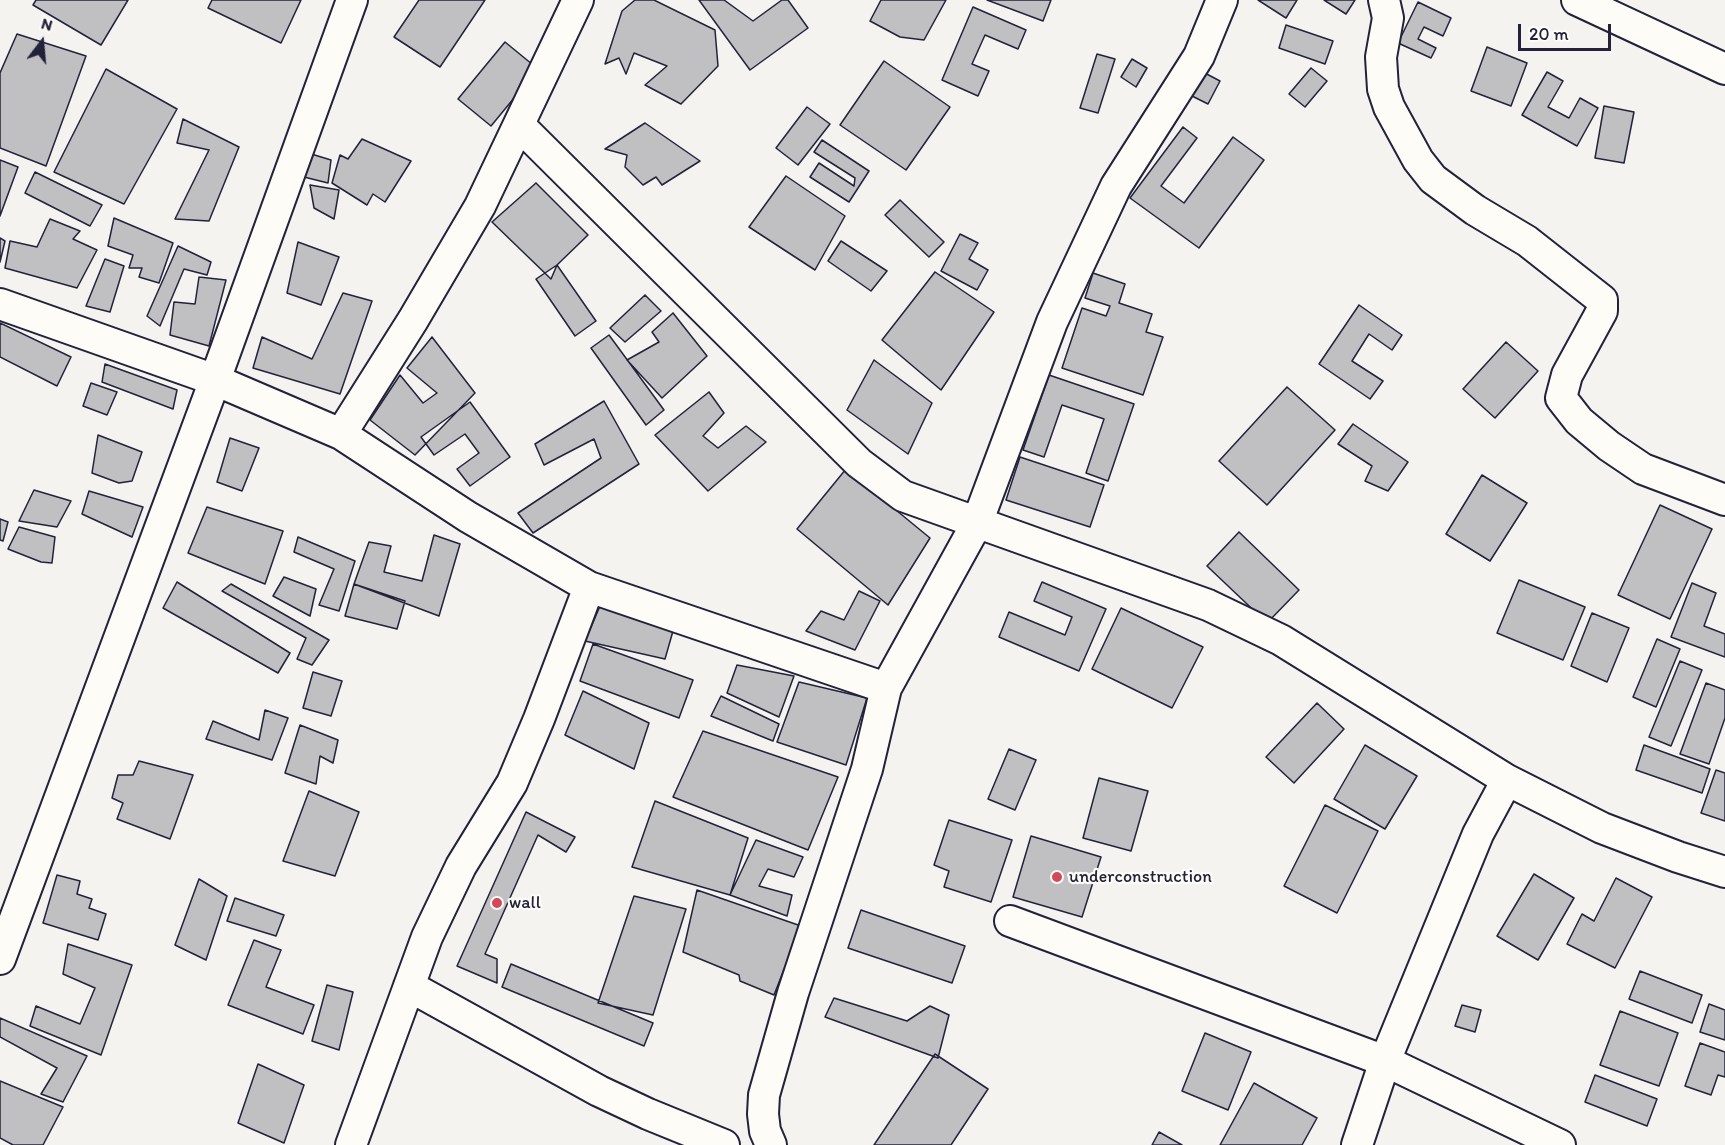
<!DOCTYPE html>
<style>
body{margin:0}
#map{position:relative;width:1725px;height:1145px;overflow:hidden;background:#f4f3ef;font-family:Itim,sans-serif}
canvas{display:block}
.north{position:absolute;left:12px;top:12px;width:60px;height:60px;-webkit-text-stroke:4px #fdfcf7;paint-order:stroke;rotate:16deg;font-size:16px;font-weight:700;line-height:24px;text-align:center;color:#22223b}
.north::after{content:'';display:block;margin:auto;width:21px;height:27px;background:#22223b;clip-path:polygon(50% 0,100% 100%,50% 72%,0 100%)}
.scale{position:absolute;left:1518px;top:24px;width:93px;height:27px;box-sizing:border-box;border:3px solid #22223b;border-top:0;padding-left:8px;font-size:18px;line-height:21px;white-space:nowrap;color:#22223b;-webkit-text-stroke:4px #fdfcf7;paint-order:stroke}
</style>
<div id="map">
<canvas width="1725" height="1145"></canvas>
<div class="north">N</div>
<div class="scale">20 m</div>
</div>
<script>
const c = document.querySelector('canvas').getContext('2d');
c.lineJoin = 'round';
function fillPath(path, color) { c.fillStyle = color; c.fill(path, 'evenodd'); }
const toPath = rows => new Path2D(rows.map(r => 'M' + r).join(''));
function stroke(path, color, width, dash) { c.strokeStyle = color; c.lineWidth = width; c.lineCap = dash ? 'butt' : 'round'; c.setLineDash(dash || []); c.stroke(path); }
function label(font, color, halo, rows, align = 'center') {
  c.font = font + ' Itim,sans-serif'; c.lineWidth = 4.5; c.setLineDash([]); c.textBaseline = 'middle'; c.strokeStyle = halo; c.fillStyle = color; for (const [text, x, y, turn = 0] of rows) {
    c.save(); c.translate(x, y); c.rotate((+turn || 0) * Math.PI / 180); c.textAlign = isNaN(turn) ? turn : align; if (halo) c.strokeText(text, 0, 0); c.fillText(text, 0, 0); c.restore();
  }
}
const building = toPath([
 [36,0,128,0,101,45,33,5,36,0],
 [212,0,301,0,281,43,208,8,212,0],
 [419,0,485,0,440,67,394,37,419,0],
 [635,0,654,0,715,30,718,66,681,104,645,85,667,66,634,53,626,74,619,58,605,64,622,11,635,0],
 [699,0,724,0,753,21,782,0,788,0,808,28,750,70,699,0],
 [881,0,946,0,924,40,900,37,870,21,881,0],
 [987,0,1051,0,1043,21,987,0],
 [1258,0,1297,0,1286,18,1258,0],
 [1324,0,1355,0,1346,14,1324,0],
 [1418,2,1451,18,1443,36,1424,27,1418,39,1436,48,1431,58,1398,43,1418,2],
 [973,7,1026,30,1018,49,985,35,972,64,989,71,978,96,942,80,973,7],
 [1286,25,1333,41,1325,64,1279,48,1286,25],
 [17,34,86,56,46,166,0,148,0,73,17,34],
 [505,42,538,69,491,126,458,99,505,42],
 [1487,47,1527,63,1511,106,1471,91,1487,47],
 [1097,54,1115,59,1098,113,1080,108,1097,54],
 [1132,59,1147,68,1136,87,1121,77,1132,59],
 [884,61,950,107,906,170,840,125,884,61],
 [1311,68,1327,81,1305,107,1289,94,1311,68],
 [106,69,177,109,124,204,54,172,106,69],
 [1201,71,1220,81,1208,104,1188,94,1201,71],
 [1547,72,1563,81,1548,107,1569,118,1580,98,1598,108,1577,146,1522,115,1547,72],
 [1604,106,1634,112,1624,163,1595,158,1604,106],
 [807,107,830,124,798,165,776,148,807,107],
 [183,119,239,147,209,221,175,219,209,150,177,143,183,119],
 [645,123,700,161,662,185,656,177,643,185,625,167,627,155,605,149,645,123],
 [1183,127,1197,138,1161,186,1184,203,1233,137,1264,160,1199,248,1130,198,1183,127],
 [362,139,411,161,385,202,373,194,367,205,332,183,340,155,348,159,362,139],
 [822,140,869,171,849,202,810,177,819,163,854,186,855,178,814,152,822,140],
 [308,153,331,160,328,183,300,176,308,153],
 [0,160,18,167,0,216,0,160],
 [35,172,102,205,90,226,25,193,35,172],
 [786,176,845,216,815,270,749,227,786,176],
 [536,183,588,235,557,265,551,279,492,222,536,183],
 [310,185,339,190,334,219,314,208,310,185],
 [900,200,944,242,929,257,885,215,900,200],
 [114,218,173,243,159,283,139,277,142,268,129,268,133,255,108,246,114,218],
 [50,219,80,231,73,239,97,250,77,288,5,268,10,241,37,247,50,219],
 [960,234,978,243,969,259,988,270,977,290,941,271,960,234],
 [0,238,5,241,0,262,0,238],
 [841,241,887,271,871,291,828,261,841,241],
 [298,242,339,257,321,305,287,293,298,242],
 [178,246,211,262,207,275,184,269,160,326,147,316,178,246],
 [105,259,124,266,110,312,86,306,105,259],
 [557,265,596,321,575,336,536,279,557,265],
 [935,272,994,312,941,390,882,340,935,272],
 [1093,273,1125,284,1119,303,1152,314,1146,332,1163,337,1143,395,1062,368,1082,308,1106,316,1110,306,1085,298,1093,273],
 [199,277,226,280,209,346,170,335,174,302,195,304,199,277],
 [343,293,372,301,340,394,253,368,262,337,312,359,343,293],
 [645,295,661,311,625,342,610,328,645,295],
 [1359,305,1402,335,1392,350,1369,334,1352,361,1383,381,1370,399,1319,364,1359,305],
 [673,313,707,356,662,398,627,360,659,342,652,332,673,313],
 [0,323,71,357,57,386,0,357,0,323],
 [609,335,664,410,646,425,591,348,609,335],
 [432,337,475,393,415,455,370,420,400,375,423,403,437,393,407,368,432,337],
 [1506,342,1538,371,1495,418,1463,389,1506,342],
 [874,360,932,403,908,454,847,410,874,360],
 [105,364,177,390,173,409,102,382,105,364],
 [1049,375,1134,404,1108,481,1086,473,1104,419,1062,405,1044,457,1023,450,1049,375],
 [91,383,117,392,107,415,83,406,91,383],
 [1287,387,1335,430,1267,505,1219,461,1287,387],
 [709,392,724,413,703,436,718,448,746,426,766,442,708,491,655,435,709,392],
 [604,401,639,464,533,533,518,513,601,458,594,439,544,465,535,444,604,401],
 [470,402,510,457,470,486,457,469,479,453,465,434,434,455,421,437,470,402],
 [1353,424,1408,462,1388,491,1365,481,1372,466,1338,444,1353,424],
 [98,435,142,452,132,481,119,483,92,473,98,435],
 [230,438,259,448,242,491,217,482,230,438],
 [1020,457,1104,485,1090,527,1006,500,1020,457],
 [846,469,930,538,888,605,797,529,846,469],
 [1482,475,1527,503,1490,561,1446,534,1482,475],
 [34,490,71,501,57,527,19,521,34,490],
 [89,491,143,507,132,537,82,514,89,491],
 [1660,505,1712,529,1670,619,1618,595,1660,505],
 [207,507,283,531,265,584,188,553,207,507],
 [0,519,8,522,3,541,0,540,0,519],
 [19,527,55,537,52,563,41,562,8,549,19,527],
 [1239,532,1299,590,1267,623,1207,566,1239,532],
 [434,535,460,544,439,616,354,584,369,542,391,546,384,572,422,581,434,535],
 [298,537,355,561,339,611,319,605,334,569,294,552,298,537],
 [284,577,316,589,310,616,273,596,284,577],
 [1519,580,1585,607,1563,660,1497,633,1519,580],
 [177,582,290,653,278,673,163,608,177,582],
 [1042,582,1106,609,1079,671,999,637,1009,612,1065,635,1072,617,1034,601,1042,582],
 [1692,583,1716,593,1704,626,1725,634,1725,657,1671,637,1692,583],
 [231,584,329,640,312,665,297,659,306,638,222,591,231,584],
 [354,584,405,601,397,629,345,616,354,584],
 [859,591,880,601,855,650,806,631,821,611,844,620,859,591],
 [603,599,677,617,665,659,585,641,603,599],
 [1121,608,1203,647,1172,708,1092,669,1121,608],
 [1592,613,1629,628,1607,682,1571,666,1592,613],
 [1657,639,1680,649,1656,707,1633,697,1657,639],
 [593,644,693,680,679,718,580,681,593,644],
 [1680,661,1702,670,1671,746,1649,737,1680,661],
 [737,665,794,676,779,717,727,693,737,665],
 [313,672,342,681,331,716,303,708,313,672],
 [799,682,867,698,846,765,777,742,799,682],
 [1706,683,1725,690,1725,718,1709,764,1680,754,1706,683],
 [583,691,649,723,634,769,565,735,583,691],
 [721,696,779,724,773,741,711,716,721,696],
 [1317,703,1344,729,1294,783,1266,757,1317,703],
 [265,710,288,718,272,760,206,739,213,721,259,740,265,710],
 [300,725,338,740,333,763,320,756,316,784,285,773,300,725],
 [703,731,838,777,808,850,673,797,703,731],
 [1365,745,1417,776,1385,829,1334,799,1365,745],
 [1644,745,1710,769,1702,793,1636,770,1644,745],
 [1009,749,1036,760,1015,810,988,799,1009,749],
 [139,761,193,775,170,839,117,819,123,803,112,798,118,775,133,775,139,761],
 [1716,770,1725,773,1725,821,1701,813,1716,770],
 [1099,778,1148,791,1131,851,1083,838,1099,778],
 [309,791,359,812,335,876,283,861,309,791],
 [655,801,748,838,730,895,632,867,655,801],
 [1325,805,1378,831,1337,913,1284,886,1325,805],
 [526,812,575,837,566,852,538,835,485,954,497,959,497,983,457,966,526,812],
 [949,820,1012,840,991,902,944,887,949,871,934,865,949,820],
 [1031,836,1101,857,1082,917,1013,897,1031,836],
 [756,840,803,857,794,877,768,869,759,886,792,895,787,916,730,895,756,840],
 [1534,874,1574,898,1538,960,1497,936,1534,874],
 [57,875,80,881,77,894,92,899,89,908,106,914,98,940,43,923,57,875],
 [1616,878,1652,897,1615,968,1567,944,1582,914,1594,921,1616,878],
 [199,879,227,896,206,960,175,945,199,879],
 [697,890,801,926,774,995,740,981,739,975,683,952,697,890],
 [634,896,686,909,653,1015,598,1003,634,896],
 [235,898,284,915,276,936,227,921,235,898],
 [861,910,965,946,952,983,848,948,861,910],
 [254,940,281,950,266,987,314,1005,303,1034,228,1005,254,940],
 [68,944,132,965,101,1055,30,1026,36,1006,80,1024,95,988,63,974,68,944],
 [511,964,653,1023,644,1046,502,987,511,964],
 [1640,971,1702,995,1692,1023,1629,999,1640,971],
 [327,985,353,992,339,1050,312,1041,327,985],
 [834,998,907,1021,930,1006,949,1015,938,1058,825,1017,834,998],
 [1709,1004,1725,1010,1725,1040,1700,1032,1709,1004],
 [1462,1005,1481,1010,1475,1032,1455,1026,1462,1005],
 [1620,1011,1678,1033,1659,1086,1600,1065,1620,1011],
 [0,1018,87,1056,63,1102,41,1094,57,1068,0,1037,0,1018],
 [1205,1033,1251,1052,1228,1110,1182,1091,1205,1033],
 [1700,1043,1725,1052,1725,1077,1718,1075,1711,1095,1685,1086,1700,1043],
 [935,1054,988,1089,951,1145,874,1145,935,1054],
 [258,1064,304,1085,284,1143,238,1123,258,1064],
 [1595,1075,1657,1099,1647,1126,1585,1102,1595,1075],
 [0,1081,63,1107,43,1145,13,1145,0,1138,0,1081],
 [1254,1083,1317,1118,1302,1145,1220,1145,1254,1083],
 [1159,1132,1182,1145,1152,1145,1159,1132]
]);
fillPath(building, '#c0bfc2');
stroke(building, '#22223b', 1.5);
const minor = toPath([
 [1384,0,1388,18,1381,57,1383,89,1389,107,1418,160,1433,179,1475,210,1527,241,1602,300,1602,311,1567,375,1561,398,1579,421,1609,446,1643,469,1725,500],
 [1577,0,1725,69],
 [520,126,859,463,903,496,1208,605,1281,640,1507,780,1602,828,1678,857,1725,872],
 [0,304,215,380,341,434,468,517,589,587,886,688],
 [341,434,413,320,480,206,578,0],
 [1010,921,1385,1061,1560,1145],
 [0,959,215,380,352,0],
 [409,986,599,1091,648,1114,724,1145],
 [351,1145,427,937,461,866,512,783,539,719,589,587],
 [771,1145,765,1131,763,1114,764,1095,793,993,867,769,886,688,977,523,1052,322,1116,186,1199,56,1222,0],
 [1357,1145,1385,1061,1478,834,1507,780]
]);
stroke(minor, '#22223b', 34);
stroke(minor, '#fdfcf7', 30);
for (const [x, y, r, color] of [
 [1057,877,6,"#d1495b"],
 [497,903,6,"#d1495b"]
]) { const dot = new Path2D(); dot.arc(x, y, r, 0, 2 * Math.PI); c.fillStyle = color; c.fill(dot); stroke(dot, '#fdfcf7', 2); }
label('18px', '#22223b', '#fdfcf7', [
 ["underconstruction",1069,877],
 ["wall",509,903]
], 'left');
</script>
